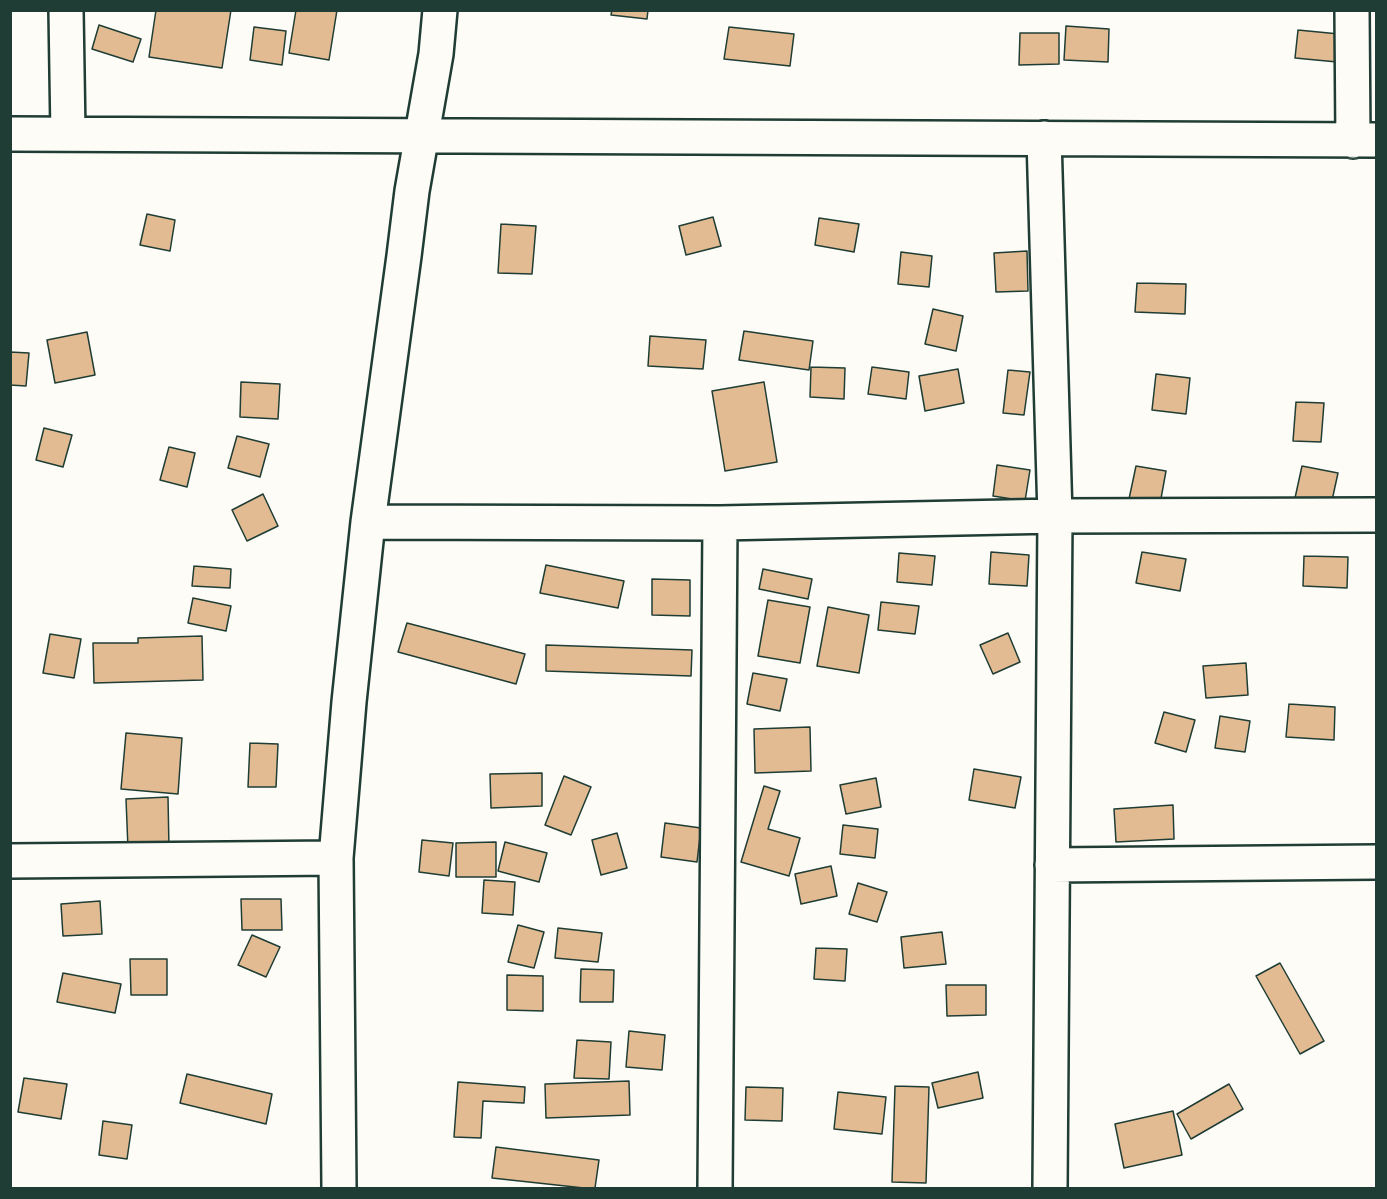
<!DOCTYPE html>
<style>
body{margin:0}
#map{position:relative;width:1387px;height:1199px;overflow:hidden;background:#fdfcf7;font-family:"Indie Flower",sans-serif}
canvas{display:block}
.frame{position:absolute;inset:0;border:12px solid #1f3d34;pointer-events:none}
</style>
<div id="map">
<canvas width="1387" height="1199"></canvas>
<div class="frame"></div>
</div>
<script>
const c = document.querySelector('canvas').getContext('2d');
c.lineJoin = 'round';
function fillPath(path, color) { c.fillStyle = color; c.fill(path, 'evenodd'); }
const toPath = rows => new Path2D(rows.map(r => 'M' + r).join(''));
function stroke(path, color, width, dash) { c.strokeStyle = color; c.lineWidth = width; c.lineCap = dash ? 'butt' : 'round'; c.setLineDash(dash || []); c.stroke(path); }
const building = toPath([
 [156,10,231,10,222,68,149,57,156,10],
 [296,10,337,10,329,60,289,53,296,10],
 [612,10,648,10,647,19,611,15,612,10],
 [99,25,141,39,133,62,92,49,99,25],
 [1066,26,1109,29,1108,62,1064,60,1066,26],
 [254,27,286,31,282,65,250,60,254,27],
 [729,27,794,34,790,66,724,59,729,27],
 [1298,30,1339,34,1337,62,1295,58,1298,30],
 [1020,33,1059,33,1059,64,1019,65,1020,33],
 [147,214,175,220,170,251,140,245,147,214],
 [713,217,721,246,686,255,679,226,713,217],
 [819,218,859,224,854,252,815,245,819,218],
 [501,224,536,226,532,274,498,273,501,224],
 [1027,251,1028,291,996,292,994,253,1027,251],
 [901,252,932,256,929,287,898,284,901,252],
 [1137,283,1186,284,1185,314,1135,312,1137,283],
 [933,309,963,316,956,351,925,344,933,309],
 [744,331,813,341,809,370,739,360,744,331],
 [87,332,95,375,55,383,47,340,87,332],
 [650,336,706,340,703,369,648,366,650,336],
 [10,352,29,353,26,386,10,385,10,352],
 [811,367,845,368,844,399,810,397,811,367],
 [872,367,909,372,906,399,868,394,872,367],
 [958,369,964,403,925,411,919,376,958,369],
 [1008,370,1030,372,1024,415,1003,413,1008,370],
 [1156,374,1190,378,1186,414,1152,410,1156,374],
 [241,382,280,384,278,419,240,417,241,382],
 [764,382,777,462,725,471,712,391,764,382],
 [1296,402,1324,403,1321,442,1293,441,1296,402],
 [44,428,72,435,63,467,36,460,44,428],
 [237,436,269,444,260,477,228,468,237,436],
 [169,447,195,453,187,487,160,480,169,447],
 [997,465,1030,470,1025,501,993,496,997,465],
 [1136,466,1166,471,1160,504,1129,499,1136,466],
 [1302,466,1338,473,1331,505,1295,498,1302,466],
 [263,494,278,526,247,541,232,510,263,494],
 [991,552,1029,555,1027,586,989,584,991,552],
 [1142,552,1186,559,1180,591,1136,583,1142,552],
 [899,553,935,556,932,585,897,582,899,553],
 [1304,556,1348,557,1347,588,1303,586,1304,556],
 [546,565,624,581,618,608,540,593,546,565],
 [194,566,231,569,230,588,192,586,194,566],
 [763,569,812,579,808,599,759,589,763,569],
 [652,579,690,580,690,616,652,615,652,579],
 [193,598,231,606,226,631,188,623,193,598],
 [768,600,810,607,800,663,758,656,768,600],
 [881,602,919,606,915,634,878,630,881,602],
 [828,607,869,615,859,673,817,666,828,607],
 [407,623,525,654,516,684,398,652,407,623],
 [1008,633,1020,662,993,674,980,645,1008,633],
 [50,634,81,639,74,678,43,673,50,634],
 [202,636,203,680,94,683,93,643,138,643,138,638,202,636],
 [546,645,692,650,691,676,546,671,546,645],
 [1246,663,1248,695,1206,698,1203,666,1246,663],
 [753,673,787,679,780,711,747,704,753,673],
 [1289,704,1335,707,1334,740,1286,737,1289,704],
 [1164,712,1195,720,1186,752,1155,743,1164,712],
 [1220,716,1250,721,1245,752,1215,748,1220,716],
 [810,727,811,771,755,773,754,729,810,727],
 [126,733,182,738,178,794,121,789,126,733],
 [250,743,278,744,276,787,248,787,250,743],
 [974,769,1021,777,1015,808,969,800,974,769],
 [542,773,542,806,491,808,490,774,542,773],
 [564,776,591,787,571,835,545,825,564,776],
 [876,778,881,807,846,814,840,785,876,778],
 [764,786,780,791,768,829,800,838,789,876,741,862,764,786],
 [168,797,169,849,128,849,126,799,168,797],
 [1173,805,1174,839,1116,842,1114,809,1173,805],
 [665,823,701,828,697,862,661,857,665,823],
 [843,825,878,829,875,858,840,854,843,825],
 [617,833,627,868,601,875,592,840,617,833],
 [422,840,453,843,449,876,419,872,422,840],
 [496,842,496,877,456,877,456,843,496,842],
 [505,842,547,853,539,882,498,871,505,842],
 [831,866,837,896,801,904,795,874,831,866],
 [484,880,515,882,513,915,482,913,484,880],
 [858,883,887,892,877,922,849,914,858,883],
 [241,899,281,899,282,930,242,930,241,899],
 [100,901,102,934,63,936,61,904,100,901],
 [518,925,544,932,534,968,508,962,518,925],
 [558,928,602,933,598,962,555,958,558,928],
 [942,932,946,964,904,968,901,937,942,932],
 [252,935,280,947,266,977,238,965,252,935],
 [816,948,847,949,845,981,814,979,816,948],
 [130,959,167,959,167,995,131,995,130,959],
 [1280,963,1324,1041,1300,1054,1256,976,1280,963],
 [581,969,614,970,613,1002,580,1002,581,969],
 [63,973,121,984,115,1013,57,1002,63,973],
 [507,975,543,976,543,1011,507,1010,507,975],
 [946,985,986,985,986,1015,947,1016,946,985],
 [629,1031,665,1035,662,1070,626,1067,629,1031],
 [577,1040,611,1042,609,1079,574,1078,577,1040],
 [978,1072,983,1098,938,1108,932,1083,978,1072],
 [187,1074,272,1094,266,1124,180,1103,187,1074],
 [24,1078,67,1084,61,1119,18,1112,24,1078],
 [629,1081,630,1115,546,1118,545,1084,629,1081],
 [458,1082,525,1087,524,1103,483,1101,481,1138,454,1137,458,1082],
 [1229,1084,1243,1109,1191,1139,1177,1114,1229,1084],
 [895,1086,929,1087,926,1183,892,1182,895,1086],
 [746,1087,783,1088,782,1121,745,1120,746,1087],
 [838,1092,886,1097,882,1134,834,1129,838,1092],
 [1173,1111,1182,1155,1124,1168,1115,1124,1173,1111],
 [103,1121,132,1125,127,1159,99,1155,103,1121],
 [496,1147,599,1160,595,1188,584,1188,492,1178,496,1147]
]);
fillPath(building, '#e2bb93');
stroke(building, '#1f3d34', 1.5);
const minor = toPath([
 [66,10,68,134],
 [1352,10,1353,141],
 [10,134,1376,140],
 [1044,138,1055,516,1050,1188],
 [368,522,720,523,1055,516,1376,515],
 [10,861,336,858],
 [1052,865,1376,862],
 [339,1188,336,858,349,702,368,522,404,256,412,191,436,54,440,10],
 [715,1188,720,523]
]);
stroke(minor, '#1f3d34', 38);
stroke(minor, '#fdfcf7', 33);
</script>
